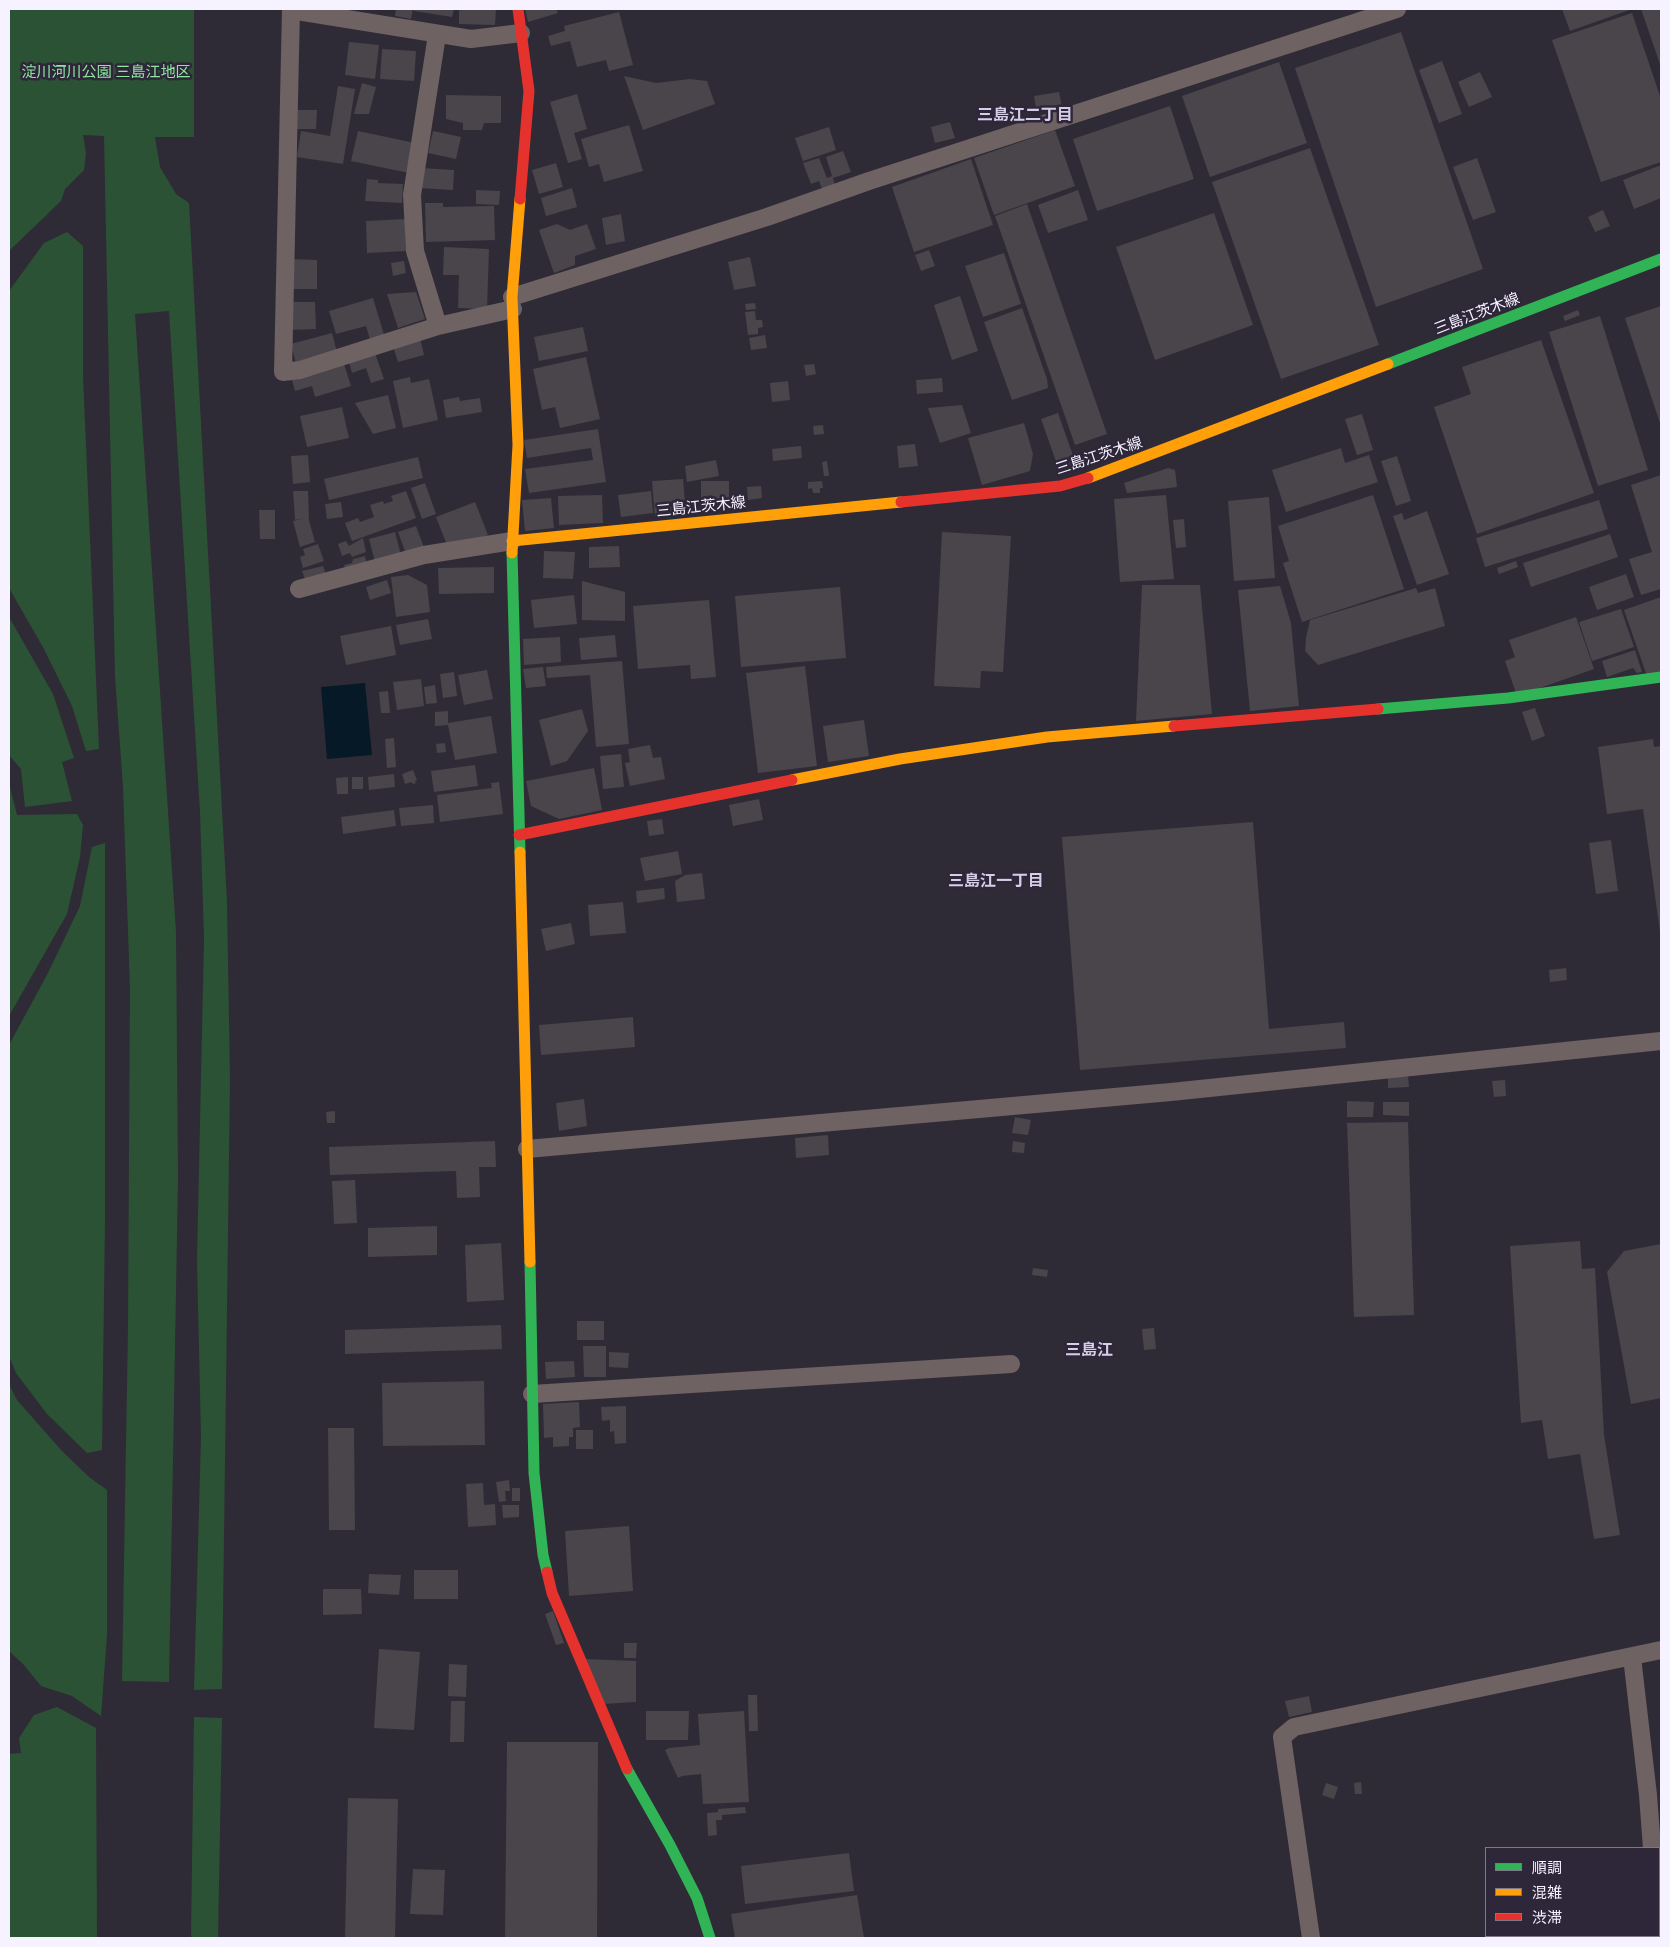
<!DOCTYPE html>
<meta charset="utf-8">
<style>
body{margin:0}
#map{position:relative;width:1670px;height:1947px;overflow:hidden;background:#2f2b36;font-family:Quicksand,"Noto Sans JP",sans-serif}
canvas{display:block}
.frame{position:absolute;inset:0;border:10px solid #f6f2ff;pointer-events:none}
.legend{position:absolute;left:1485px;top:1847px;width:175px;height:90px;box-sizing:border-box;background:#2e273a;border:1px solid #7e7889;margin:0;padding:6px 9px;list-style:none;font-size:15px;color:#f6f2ff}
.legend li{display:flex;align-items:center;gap:10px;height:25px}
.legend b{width:25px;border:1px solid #7e7889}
</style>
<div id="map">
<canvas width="1670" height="1947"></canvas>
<div class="frame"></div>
<ul class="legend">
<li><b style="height:6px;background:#30b455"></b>順調</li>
<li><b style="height:6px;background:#ff9f0a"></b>混雑</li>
<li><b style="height:6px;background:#e5322d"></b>渋滞</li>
</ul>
</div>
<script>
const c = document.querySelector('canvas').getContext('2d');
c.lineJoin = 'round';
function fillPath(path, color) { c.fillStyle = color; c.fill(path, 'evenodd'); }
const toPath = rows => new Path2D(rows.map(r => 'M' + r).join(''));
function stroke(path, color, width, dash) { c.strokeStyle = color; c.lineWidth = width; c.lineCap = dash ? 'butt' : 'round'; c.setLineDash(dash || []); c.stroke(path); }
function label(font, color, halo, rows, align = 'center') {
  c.font = font + ' Quicksand,"Noto Sans JP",sans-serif'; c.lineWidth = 5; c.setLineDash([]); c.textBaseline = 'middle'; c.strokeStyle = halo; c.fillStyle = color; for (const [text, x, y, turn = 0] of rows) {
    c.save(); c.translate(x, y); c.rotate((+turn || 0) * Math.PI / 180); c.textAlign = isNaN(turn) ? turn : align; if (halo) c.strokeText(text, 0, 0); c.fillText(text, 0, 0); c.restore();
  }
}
fillPath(toPath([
 [9,9,194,9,194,137,155,137,160,167,176,194,189,203,227,902,230,1079,222,1689,194,1690,201,1437,197,1260,204,938,200,812,169,311,135,314,176,932,178,1178,169,1682,122,1681,128,1326,130,988,123,787,115,676,104,136,83,135,86,153,84,170,65,189,61,201,9,251],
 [67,232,83,246,83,376,99,749,86,751,72,706,44,649,9,588,9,291,44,243],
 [9,617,53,694,74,758,62,762,72,801,25,807,21,769,9,755],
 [9,783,17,815,77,814,83,825,80,857,67,914,9,1016],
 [105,843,105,1220,102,1450,87,1453,47,1414,16,1373,9,1356,9,1045,48,973,80,906,92,847],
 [9,1384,17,1400,62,1451,89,1477,107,1490,107,1635,101,1716,72,1696,41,1686,23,1664,9,1651],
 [57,1707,96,1728,97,1938,9,1938,9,1754,21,1753,19,1738,34,1715],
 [194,1717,222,1718,218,1938,192,1938,191,1935]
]), '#2b5234');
fillPath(toPath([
 [365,683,372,755,327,759,321,687]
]), '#061927');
fillPath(toPath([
 [396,9,413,9,411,19,395,16],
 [414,9,454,9,452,17,414,11],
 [459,9,496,9,495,25,459,24],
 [525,9,556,9,558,13,528,22],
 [1562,9,1632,9,1570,31],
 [1641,9,1661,9,1661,67],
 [619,12,633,65,609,71,606,60,577,67,570,41,551,46,548,36,565,31,564,26],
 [1632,13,1661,99,1661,162,1601,182,1552,40],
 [1401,32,1483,269,1376,307,1295,68],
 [349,42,379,45,375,79,345,75],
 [382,49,416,51,414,81,380,79],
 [1442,61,1462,114,1439,123,1419,70],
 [1279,62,1307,143,1210,177,1182,96],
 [1480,72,1492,97,1469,107,1458,82],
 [624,76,656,83,690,79,707,81,715,104,643,130],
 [362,83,376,87,369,114,354,114],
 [338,86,355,89,343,164,297,157,301,131,330,136],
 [1059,92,1062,107,1037,112,1034,96],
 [577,94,587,129,574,133,582,159,568,163,550,102],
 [446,95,501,96,501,123,484,123,482,130,463,130,463,123,446,119],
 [1170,106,1194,179,1097,211,1073,139],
 [292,110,317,110,316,129,292,129],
 [950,122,955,138,935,143,931,127],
 [629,125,643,171,604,182,599,164,589,167,581,139],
 [829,127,836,150,803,161,795,138],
 [1055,130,1075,186,994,215,974,158],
 [358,131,415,143,409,173,351,161],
 [433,131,461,137,456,159,428,153],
 [1310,148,1379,345,1281,379,1212,182],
 [843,151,851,172,833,178,835,185,822,189,819,181,811,184,803,163,819,158,827,178,832,176,826,157],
 [1477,158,1496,212,1473,220,1453,167],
 [971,159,993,225,914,252,892,187],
 [556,163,563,187,539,194,532,170],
 [1661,165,1661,198,1634,209,1623,180],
 [420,168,454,170,453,190,418,188],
 [367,179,378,180,378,183,403,184,402,203,365,201],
 [572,188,577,207,546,216,541,198],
 [476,190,500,191,499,205,476,204],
 [1078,190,1088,220,1048,233,1038,205],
 [425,203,443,203,443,207,494,206,495,240,426,242],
 [1027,204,1107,434,1075,445,995,216],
 [1603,210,1610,226,1595,232,1588,217],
 [1214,213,1253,325,1155,360,1116,247],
 [621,214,625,241,606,245,602,218],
 [405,219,406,251,367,253,366,221],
 [557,224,570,230,587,224,596,249,575,256,575,265,554,273,539,230],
 [444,247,489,249,487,309,458,308,459,275,443,275],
 [929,250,935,266,921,271,915,255],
 [1004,253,1021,304,983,317,965,266],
 [750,257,756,286,734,290,728,262],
 [290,259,317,260,317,289,289,289],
 [404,261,406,273,393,276,391,263],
 [416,292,425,319,398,328,387,294],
 [960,296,978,351,952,360,934,305],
 [373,298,385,338,371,343,366,326,336,334,329,311],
 [287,302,315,302,316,329,287,330],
 [755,303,756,309,746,310,745,304],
 [1661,306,1661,426,1625,318],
 [1022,308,1047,379,1048,388,1012,400,984,322],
 [1578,310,1580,315,1565,321,1563,316],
 [755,311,756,320,762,320,763,327,758,328,758,334,748,335,745,312],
 [1600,316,1648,470,1598,486,1549,332],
 [583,327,588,351,539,361,534,337],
 [332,333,337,352,296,363,291,344],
 [765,335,767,348,751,350,749,338],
 [420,338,424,355,398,362,393,346],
 [1541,340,1594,493,1477,534,1434,407,1471,394,1462,367],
 [375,353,384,379,371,383,366,368,352,373,349,362],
 [586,357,600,419,560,428,555,407,542,410,533,369],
 [344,364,351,386,315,397,312,386,295,391,292,380],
 [814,364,816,374,806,376,804,365],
 [410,377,411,383,429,379,438,420,403,428,393,381],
 [942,378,943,392,917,394,916,380],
 [788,381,790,400,772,402,770,383],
 [388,395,396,428,373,434,355,403],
 [459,397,460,401,480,398,482,412,446,418,443,400],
 [962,405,971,433,940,443,928,408],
 [342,407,349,438,307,447,300,416],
 [1058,413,1076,464,1059,470,1041,419],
 [1362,414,1373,450,1357,455,1345,419],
 [1024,423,1033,454,1030,471,982,485,968,438],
 [823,425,824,434,814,435,813,426],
 [598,429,606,482,529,493,525,469,593,460,591,448,527,458,524,440],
 [915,444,918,466,899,468,897,446],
 [801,446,802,458,773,461,772,449],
 [1341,448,1345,463,1369,455,1378,482,1286,512,1272,470],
 [308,455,310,482,293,484,291,456],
 [1397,456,1411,501,1396,506,1381,461],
 [418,457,423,478,329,500,324,479],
 [716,460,719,476,687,482,685,466],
 [827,461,829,476,824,476,822,462],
 [1168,468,1175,470,1177,487,1127,493,1124,483],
 [1661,475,1661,589,1641,595,1629,559,1652,552,1631,485],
 [683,479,686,514,655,517,652,481],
 [701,481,729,481,729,509,701,509],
 [822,481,823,488,820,488,820,493,813,493,812,488,808,489,808,482],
 [425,483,436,514,422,519,411,488],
 [761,486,762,498,748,500,747,487],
 [293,491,308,491,309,519,308,517,315,542,300,547,293,521,306,518,295,520],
 [406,491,416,518,352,541,345,523,358,518,360,522,374,517,370,505,383,501,384,504,393,501,391,496],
 [651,491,653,513,621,517,618,495],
 [602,495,603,523,559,525,558,496],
 [1166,495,1174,579,1120,582,1114,499],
 [1373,495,1404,589,1302,622,1283,563,1289,561,1278,526],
 [1269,497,1275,578,1234,581,1228,501],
 [551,498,554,528,525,531,522,500],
 [1599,500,1608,529,1485,567,1476,538],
 [341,502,343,517,327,519,325,504],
 [475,502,488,535,449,550,436,517],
 [259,510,275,510,275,539,260,539],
 [1427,511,1449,574,1417,585,1393,516,1402,513,1404,520],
 [1184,519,1186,547,1176,548,1173,520],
 [416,526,425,550,407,557,398,532],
 [395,532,402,559,376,566,369,539],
 [942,532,1011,536,1003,672,981,671,980,688,934,686],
 [1610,534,1618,557,1531,587,1523,563],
 [363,538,366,552,352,557,350,553,342,556,338,544,346,541,349,546],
 [318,544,324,561,303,568,300,557,305,555,303,549],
 [619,546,620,567,589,568,589,547],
 [544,551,575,552,573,579,543,578],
 [365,556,368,568,347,574,344,565,352,563,353,559],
 [1516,561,1518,567,1499,574,1497,568],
 [323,566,327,578,305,579,302,571],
 [494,567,494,593,439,594,438,568],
 [1626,574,1634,597,1597,610,1589,587],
 [408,575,427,585,430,612,396,617,391,577],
 [387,580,391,593,370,600,366,587],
 [582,581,625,592,625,621,582,620],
 [1142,585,1200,585,1212,714,1136,721],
 [1280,586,1291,623,1299,706,1250,711,1238,590],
 [840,587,846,658,741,667,735,596],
 [1416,588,1418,593,1435,588,1445,626,1318,665,1305,651,1306,638,1310,620],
 [574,595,577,624,534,628,531,600],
 [1661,597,1661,671,1647,676,1624,610],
 [709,600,716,677,691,679,690,665,638,669,633,606],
 [1621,609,1634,647,1592,661,1579,622],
 [1576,617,1594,669,1517,696,1505,661,1515,657,1509,640],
 [428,619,432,639,400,645,396,625],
 [391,626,396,655,346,665,340,636],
 [615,635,617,657,581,660,579,638],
 [560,637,561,662,524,665,523,639],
 [1635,650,1642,672,1637,673,1633,668,1607,677,1602,661],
 [622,661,629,744,596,747,590,675,547,678,546,667],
 [805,666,817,766,758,773,746,673],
 [543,667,546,686,526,688,523,669],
 [487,670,493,699,464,705,458,675],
 [454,672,457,696,443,698,440,674],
 [421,679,424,706,397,710,393,682],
 [435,685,437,703,426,704,424,687],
 [388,691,390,713,381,713,379,692],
 [1535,708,1545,736,1532,741,1522,712],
 [582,709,588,731,567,761,551,766,539,720],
 [448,711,448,723,491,716,497,753,455,760,448,725,435,726,435,712],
 [864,720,869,756,828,762,823,726],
 [394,738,396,767,387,768,385,739],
 [1653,739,1654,747,1661,746,1660,932,1643,809,1607,814,1598,747],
 [445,743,446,752,437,753,436,744],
 [650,745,653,758,661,757,665,779,630,786,625,763,630,762,628,749],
 [621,754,624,787,603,789,600,756],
 [475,765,478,786,434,792,431,771],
 [594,768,602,810,559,819,531,806,526,781],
 [413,770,417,780,415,781,416,783,413,784,411,782,405,784,402,774],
 [394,774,395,787,369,790,368,777],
 [348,777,348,794,337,794,336,778],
 [352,777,363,777,363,789,352,789],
 [499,782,503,814,440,822,437,795,492,788,491,783],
 [759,799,763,820,733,826,729,805],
 [433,805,434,823,401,826,399,808],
 [394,810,396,826,343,834,341,817],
 [662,819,664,834,649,836,647,821],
 [1253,822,1269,1029,1344,1022,1346,1048,1080,1070,1062,837],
 [1611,840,1618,891,1596,894,1589,843],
 [678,851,682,874,645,881,640,858],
 [702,873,705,899,677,902,675,881,685,875],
 [664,888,665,899,637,903,636,891],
 [623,902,626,933,590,936,588,905],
 [571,923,575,944,546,951,541,929],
 [1566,968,1567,980,1550,982,1549,970],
 [633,1017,635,1047,541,1055,539,1025],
 [1408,1076,1409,1087,1388,1088,1388,1077],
 [1505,1080,1506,1096,1494,1097,1492,1081],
 [584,1099,587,1126,559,1131,556,1103],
 [1347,1101,1374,1102,1373,1117,1347,1117],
 [1383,1102,1409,1102,1409,1116,1383,1115],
 [335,1111,335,1123,327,1123,326,1112],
 [1015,1117,1031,1120,1028,1135,1012,1133],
 [1408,1122,1414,1315,1354,1317,1347,1123],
 [828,1135,829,1155,796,1158,795,1138],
 [495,1141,496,1167,479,1167,480,1197,457,1198,456,1171,330,1175,329,1147],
 [1013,1141,1025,1143,1024,1153,1012,1152],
 [355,1180,357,1223,334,1224,332,1181],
 [437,1226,437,1255,368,1257,368,1228],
 [1580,1241,1582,1269,1595,1268,1604,1435,1620,1535,1594,1539,1580,1454,1548,1459,1542,1420,1521,1423,1510,1246],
 [501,1243,504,1300,467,1302,465,1245],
 [1661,1244,1661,1398,1631,1404,1607,1272,1624,1251],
 [1033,1268,1048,1270,1047,1277,1032,1275],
 [577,1321,604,1321,604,1340,577,1340],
 [501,1325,502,1349,345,1354,345,1330],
 [1154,1328,1156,1349,1144,1350,1142,1329],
 [583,1346,606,1346,606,1377,584,1377],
 [609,1352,629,1353,628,1368,609,1367],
 [574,1361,575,1377,546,1379,545,1362],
 [484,1381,485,1445,383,1446,382,1383],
 [579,1402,580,1427,573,1428,573,1437,569,1437,569,1446,553,1447,553,1437,544,1438,543,1404],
 [626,1406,626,1443,615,1444,614,1431,610,1432,610,1420,602,1421,601,1407],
 [328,1428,354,1428,355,1530,329,1530],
 [576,1430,593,1430,593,1449,576,1449],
 [509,1480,510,1491,505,1491,506,1501,499,1502,496,1482],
 [483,1483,484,1505,495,1504,496,1525,468,1527,466,1484],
 [512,1488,520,1488,520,1501,512,1501],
 [502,1505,519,1505,519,1517,503,1518],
 [629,1526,633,1591,569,1596,565,1531],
 [414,1570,458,1570,458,1599,414,1599],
 [369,1574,401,1575,399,1595,368,1593],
 [323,1589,361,1589,362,1614,323,1615],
 [553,1611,564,1643,556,1645,545,1614],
 [624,1643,637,1643,636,1658,624,1658],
 [379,1649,420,1652,414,1730,374,1728],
 [584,1659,636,1661,636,1702,602,1704],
 [449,1664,467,1665,466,1697,448,1696],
 [748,1695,757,1695,758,1731,749,1731],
 [1309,1696,1312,1712,1289,1717,1285,1701],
 [451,1701,465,1701,464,1742,450,1742],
 [646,1711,689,1711,688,1740,646,1740],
 [744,1711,749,1802,703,1804,701,1774,682,1776,678,1778,665,1750,669,1748,700,1745,698,1714],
 [507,1742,598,1742,597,1938,505,1938],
 [1361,1782,1362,1794,1355,1794,1354,1783],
 [1326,1783,1338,1787,1334,1799,1322,1795],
 [348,1798,398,1799,395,1938,345,1938],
 [745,1807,746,1813,722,1815,722,1820,716,1820,717,1835,708,1836,707,1813,718,1812,718,1809],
 [849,1853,854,1891,745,1904,741,1866],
 [413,1869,445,1870,443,1915,410,1914],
 [857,1895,864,1938,735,1938,731,1914]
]), '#4a444b');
stroke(toPath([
 [291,9,283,372,300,370,438,326,513,309],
 [291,10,471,39,521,33],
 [437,35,412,195,415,251,438,326],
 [512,297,767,217,869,181,1397,9],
 [299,589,424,555,512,541],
 [527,1149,1171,1092,1661,1041],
 [532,1394,1011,1364],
 [1632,1657,1648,1795,1652,1848],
 [1658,1936,1658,1938],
 [1311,1938,1282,1737,1294,1727,1661,1650]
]), '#6e6262', 18);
stroke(toPath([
 [1388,364,1661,259],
 [512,553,520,852],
 [1378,709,1508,698,1661,677],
 [530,1262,534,1473,543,1555,547,1572],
 [627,1769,670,1845,697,1898,710,1938]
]), '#30b455', 11);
stroke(toPath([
 [1088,478,1388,364],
 [512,541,901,502],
 [512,553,518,445,512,297,520,199],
 [792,780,900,759,1047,737,1174,726],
 [520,852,530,1262]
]), '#ff9f0a', 11);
stroke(toPath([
 [518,9,529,91,520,199],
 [901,502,1060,486,1088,478],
 [1174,726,1378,709],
 [519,835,792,780],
 [547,1572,552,1593,627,1769]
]), '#e5322d', 11);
label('15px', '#8de79d', '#2e273a', [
 ["淀川河川公園 三島江地区",106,72]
]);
label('15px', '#f6f2ff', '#2e273a', [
 ["三島江茨木線",1477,314,-21],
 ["三島江茨木線",1099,456,-18],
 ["三島江茨木線",701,507,-6]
]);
label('bold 16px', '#d6cee7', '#2e273a', [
 ["三島江二丁目",1025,115],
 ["三島江一丁目",996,881],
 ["三島江",1089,1350]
]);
</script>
